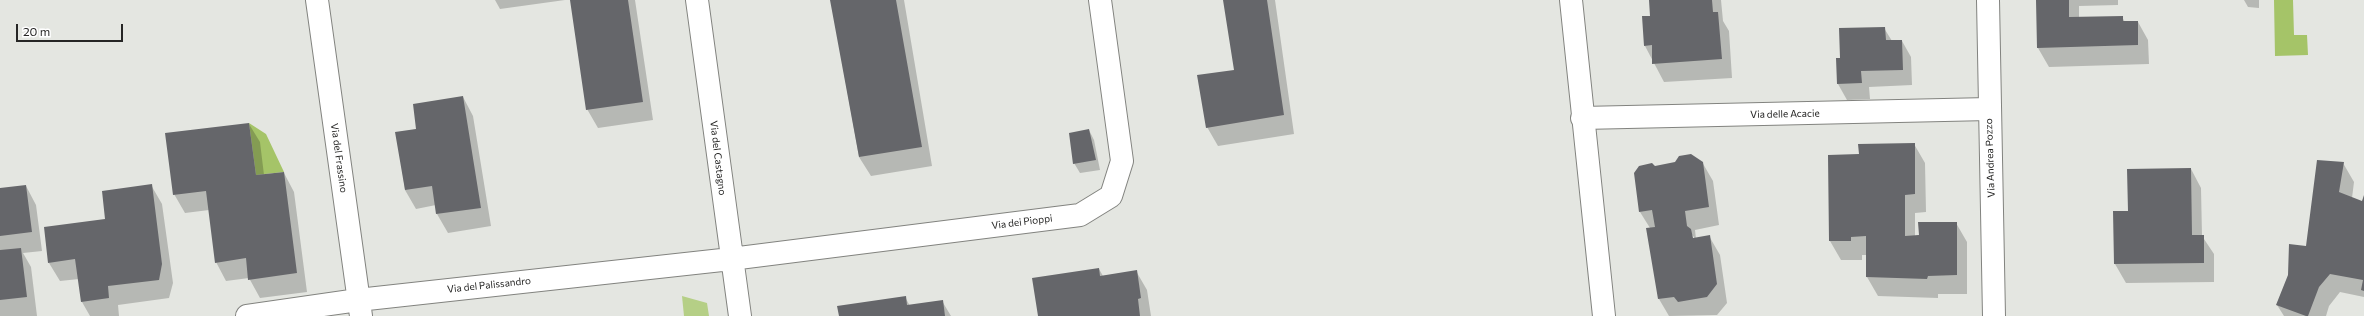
<!DOCTYPE html>
<style>
body{margin:0}
#map{position:relative;width:2364px;height:316px;overflow:hidden;background:#e4e6e1;font-family:Commissioner,sans-serif}
canvas{display:block}
.scale{position:absolute;left:16px;top:24px;width:107px;height:18px;box-sizing:border-box;border:2px solid #262625;border-top:0;padding-left:5px;font-size:12px;line-height:14px;white-space:nowrap;color:#262625;-webkit-text-stroke:3px #fff;paint-order:stroke}
</style>
<div id="map">
<canvas width="2364" height="316"></canvas>
<div class="scale">20 m</div>
</div>
<script>
const c = document.querySelector('canvas').getContext('2d');
c.lineJoin = 'round';
function fillPath(path, color) { c.fillStyle = color; c.fill(path, 'evenodd'); }
const toPath = rows => new Path2D(rows.map(r => 'M' + r).join(''));
function stroke(path, color, width, dash) { c.strokeStyle = color; c.lineWidth = width; c.lineCap = dash ? 'butt' : 'round'; c.setLineDash(dash || []); c.stroke(path); }
function label(font, color, halo, rows, align = 'center') {
  c.font = font + ' Commissioner,sans-serif'; c.lineWidth = 4; c.setLineDash([]); c.textBaseline = 'middle'; c.strokeStyle = halo; c.fillStyle = color; for (const [text, x, y, turn = 0] of rows) {
    c.save(); c.translate(x, y); c.rotate((+turn || 0) * Math.PI / 180); c.textAlign = isNaN(turn) ? turn : align; if (halo) c.strokeText(text, 0, 0); c.fillText(text, 0, 0); c.restore();
  }
}
fillPath(toPath([
 [682,296,707,303,709,316,684,316]
]), '#b5cf86');
fillPath(toPath([
 [2274,0,2293,0,2294,35,2307,35,2308,55,2275,56],
 [249,123,266,134,284,172,256,175]
]), '#a5c468');
fillPath(toPath([
 [495,0,565,0,500,9],
 [571,0,635,0,653,120,598,128,587,109],
 [831,0,904,0,932,166,871,176,859,157],
 [1224,0,1275,0,1294,134,1218,146,1207,127,1235,71],
 [1650,0,1721,0,1723,21,1729,31,1732,78,1664,82,1645,46,1651,17],
 [2037,0,2118,0,2118,5,2079,6,2079,18,2122,17,2125,22,2138,22,2148,40,2149,64,2049,67,2038,48],
 [2244,0,2259,0,2259,8,2248,7],
 [1884,28,1892,41,1902,41,1911,57,1912,85,1869,87,1870,99,1847,100,1838,84],
 [463,97,473,116,491,226,448,233,437,214,436,205,416,209,405,190,397,133,418,129],
 [249,124,260,142,264,175,284,173,294,192,307,292,260,298,249,278,226,281,216,262,209,210,185,213,174,194],
 [1089,130,1094,140,1100,170,1080,173,1074,163],
 [1914,144,1925,163,1926,212,1915,213,1915,236,1956,223,1967,242,1967,294,1938,294,1938,298,1878,296,1867,277,1867,255,1862,255,1862,260,1841,260,1830,241,1860,155],
 [1702,162,1713,181,1719,225,1695,230,1696,239,1709,236,1720,255,1727,303,1717,315,1669,316,1659,299,1650,228,1640,212,1655,167],
 [1691,234,1694,237,1695,243,1694,243],
 [2343,163,2354,182,2352,198,2362,202,2364,197,2364,297,2340,292,2329,306,2326,316,2284,316,2277,305,2307,247],
 [2191,169,2201,188,2202,236,2214,254,2214,282,2126,283,2115,264,2129,212],
 [151,185,162,204,173,283,169,298,118,305,119,316,90,316,82,302,79,279,60,281,49,263],
 [26,186,36,205,42,251,23,253,31,267,37,316,0,316,0,189],
 [1099,269,1103,276,1136,271,1147,290,1151,316,1039,316],
 [905,297,910,306,942,301,951,316,840,316]
]), '#0003');
fillPath(toPath([
 [570,0,628,0,643,102,586,110],
 [830,0,896,0,922,147,859,157],
 [1223,0,1267,0,1284,115,1206,128,1197,75,1234,70],
 [1649,0,1712,0,1713,12,1718,12,1722,59,1652,64,1652,45,1644,46,1642,16,1650,16],
 [2036,0,2069,0,2069,17,2123,16,2123,21,2138,21,2138,45,2037,48],
 [1885,27,1886,40,1902,40,1903,70,1861,71,1862,83,1837,84,1836,58,1840,58,1839,28],
 [463,96,481,208,436,214,432,186,405,190,395,132,416,129,413,104],
 [249,123,256,175,284,172,297,273,248,280,246,258,215,263,206,191,173,195,165,133],
 [1089,129,1096,160,1073,164,1069,133],
 [1915,143,1915,194,1905,195,1905,236,1919,235,1918,222,1957,222,1957,275,1928,276,1927,279,1866,277,1866,236,1851,237,1851,241,1829,241,1828,155,1859,154,1858,144],
 [1691,154,1703,162,1709,207,1685,211,1687,226,1691,229,1693,238,1710,235,1717,284,1707,297,1678,302,1674,297,1658,299,1646,228,1655,227,1652,210,1639,212,1634,173,1639,166,1652,163,1655,166,1675,162,1679,156],
 [2317,160,2344,162,2339,192,2362,201,2364,195,2364,291,2361,290,2363,280,2330,274,2319,287,2308,316,2306,316,2276,305,2288,275,2289,244,2306,246],
 [2191,168,2192,235,2204,235,2204,263,2114,264,2113,211,2128,211,2127,169],
 [152,184,162,264,159,280,108,286,109,298,81,302,75,259,48,263,44,227,105,219,102,191],
 [26,185,32,232,0,236,0,188],
 [21,248,27,297,0,300,0,250],
 [1099,268,1100,276,1137,270,1141,298,1138,299,1140,316,1038,316,1032,278],
 [906,296,907,305,943,300,945,316,839,316,837,306]
]), '#65666a');
const minor = toPath([
 [317,0,361,316],
 [697,0,740,316],
 [1571,0,1604,316],
 [1988,0,1994,316],
 [1582,118,1989,109],
 [247,316,358,300,731,259,1080,215,1111,196,1122,161,1100,0]
]);
stroke(minor, '#82837f', 24);
stroke(minor, '#fff', 22);
label('10px', '#262625', '#fff', [
 ["Via delle Acacie",1785,114,-1],
 ["Via del Frassino",339,158,82],
 ["Via del Castagno",718,158,83],
 ["Via Andrea Pozzo",1990,158,-92],
 ["Via dei Pioppi",1022,222,-7],
 ["Via del Palissandro",489,285,-6]
]);
</script>
